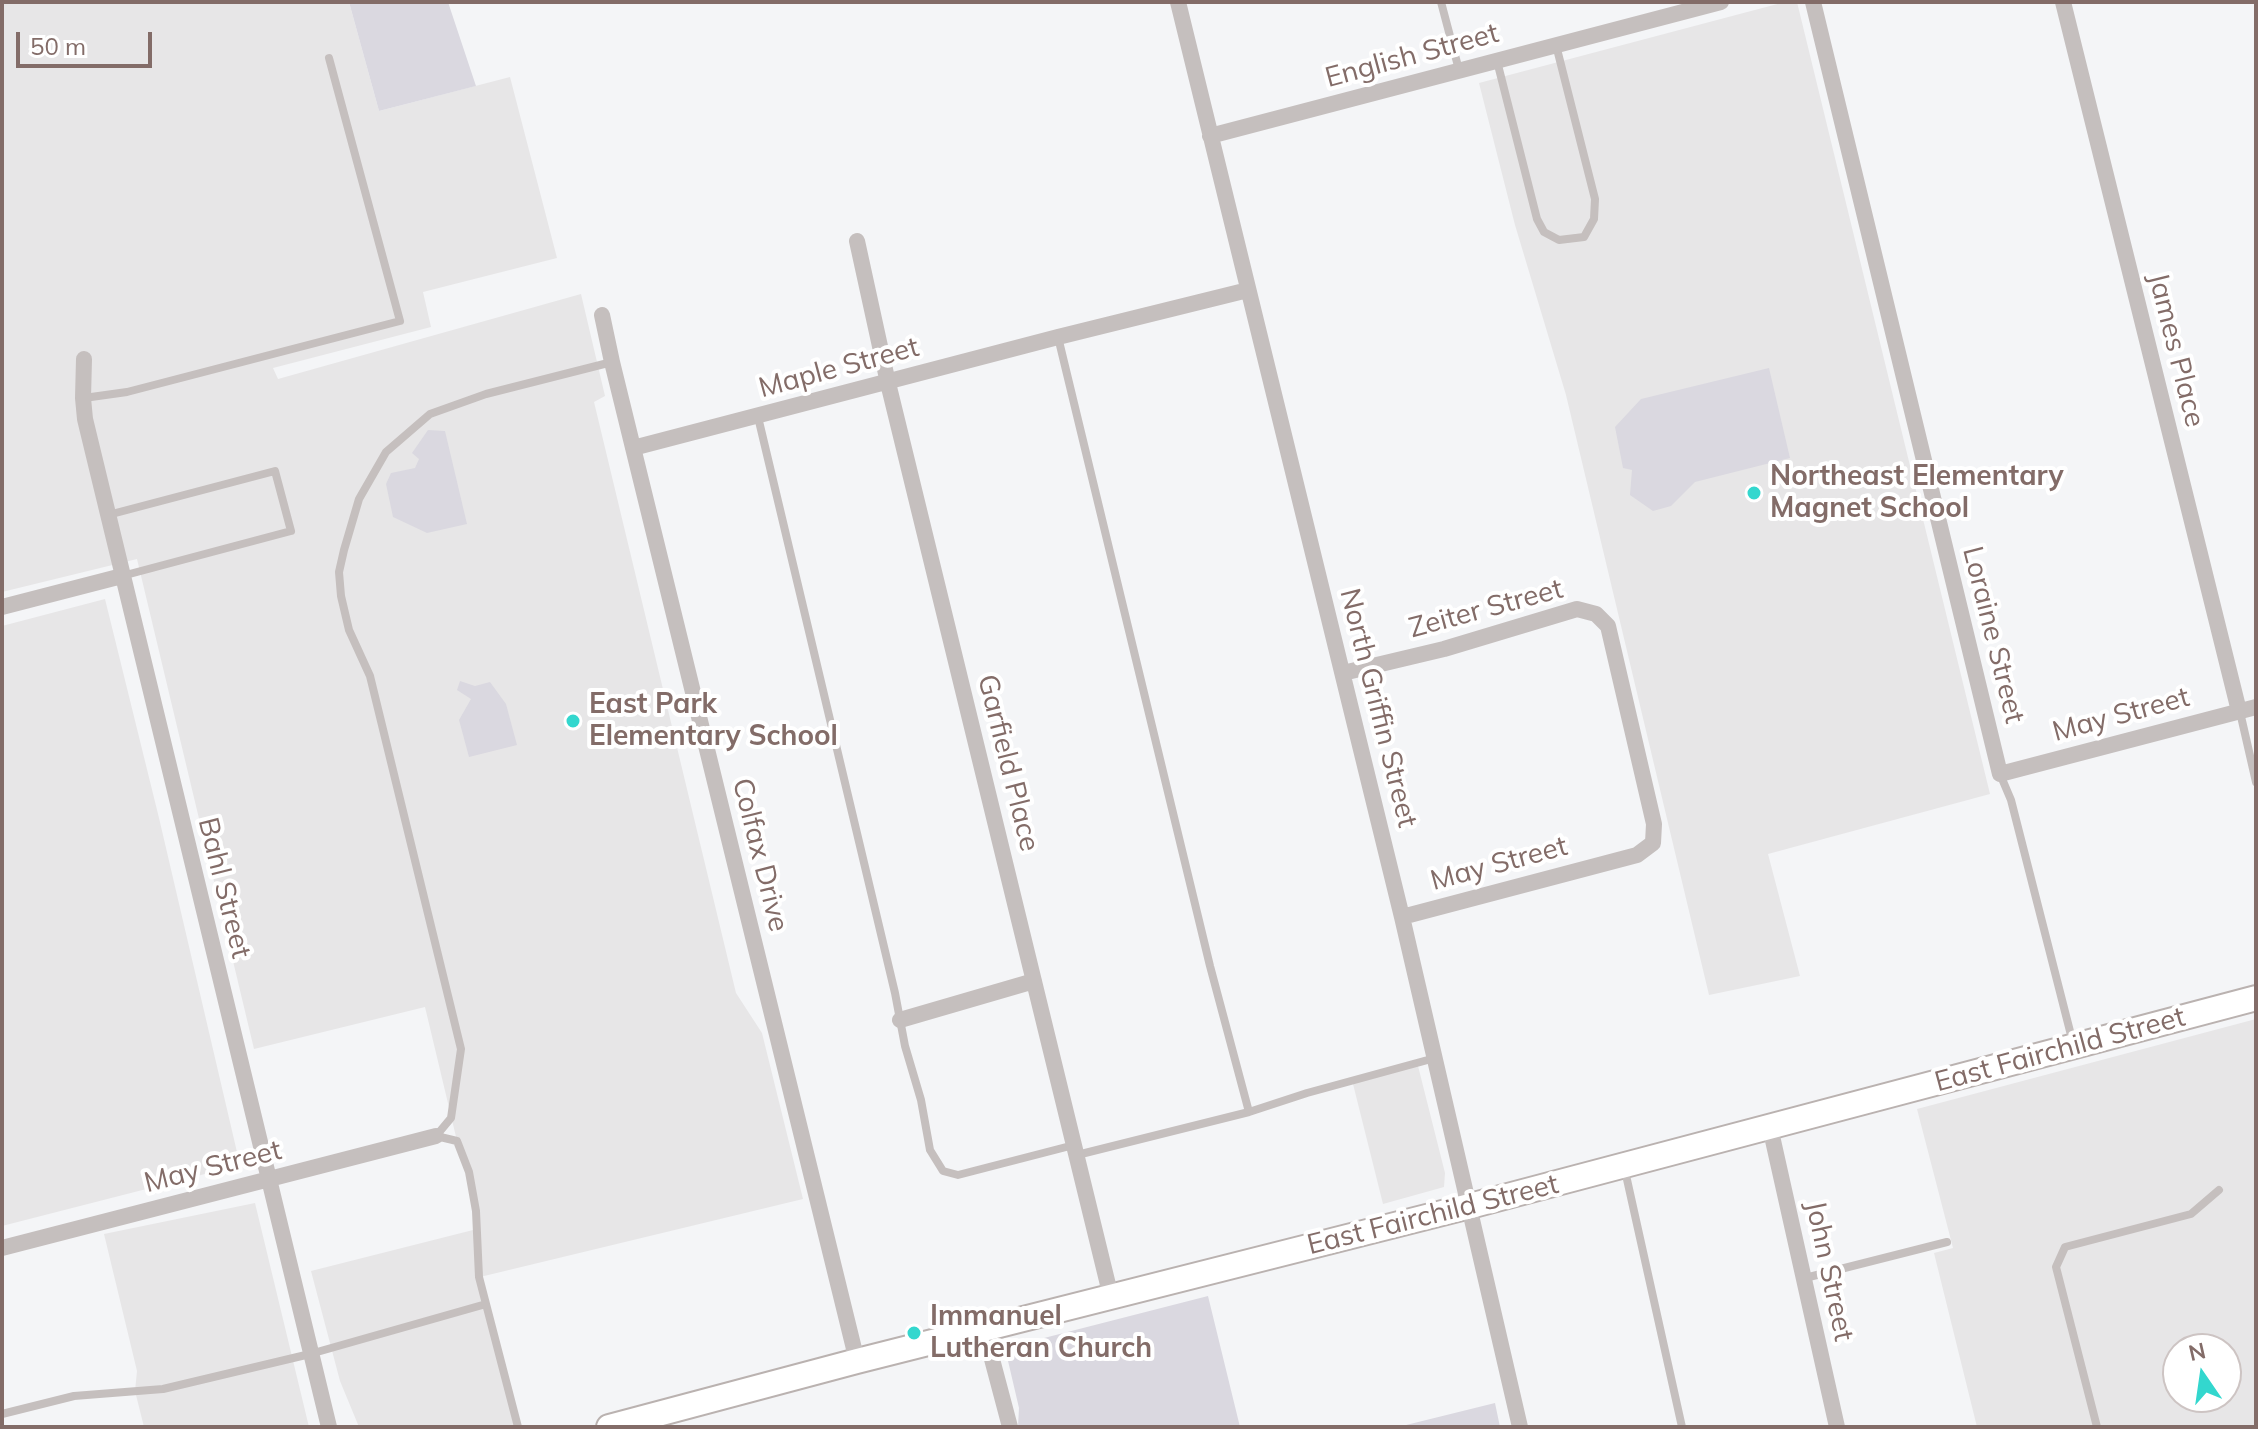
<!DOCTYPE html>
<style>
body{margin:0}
#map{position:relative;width:2258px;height:1429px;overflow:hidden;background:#f4f5f7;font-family:Mulish,sans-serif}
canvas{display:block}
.frame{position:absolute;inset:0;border:4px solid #836c68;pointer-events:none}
.north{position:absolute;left:2162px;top:1333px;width:80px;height:80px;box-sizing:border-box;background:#fff;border:2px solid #cdc4c3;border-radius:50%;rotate:347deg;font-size:22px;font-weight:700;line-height:32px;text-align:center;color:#836c68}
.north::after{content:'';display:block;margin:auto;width:28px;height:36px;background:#33d7ce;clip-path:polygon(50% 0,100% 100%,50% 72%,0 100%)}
.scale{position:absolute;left:16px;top:32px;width:136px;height:36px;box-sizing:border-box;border:4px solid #836c68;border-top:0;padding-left:10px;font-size:24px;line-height:28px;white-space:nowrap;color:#836c68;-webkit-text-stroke:6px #fff;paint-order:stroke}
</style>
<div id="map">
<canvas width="2258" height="1429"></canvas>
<div class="frame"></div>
<div class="north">N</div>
<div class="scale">50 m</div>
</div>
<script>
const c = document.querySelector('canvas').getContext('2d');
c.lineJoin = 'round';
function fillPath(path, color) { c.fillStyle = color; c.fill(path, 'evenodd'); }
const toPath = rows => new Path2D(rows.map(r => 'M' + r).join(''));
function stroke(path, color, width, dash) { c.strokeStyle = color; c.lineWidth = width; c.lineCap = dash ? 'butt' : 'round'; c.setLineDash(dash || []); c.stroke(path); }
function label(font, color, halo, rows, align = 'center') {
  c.font = font + ' Mulish,sans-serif'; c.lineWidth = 8; c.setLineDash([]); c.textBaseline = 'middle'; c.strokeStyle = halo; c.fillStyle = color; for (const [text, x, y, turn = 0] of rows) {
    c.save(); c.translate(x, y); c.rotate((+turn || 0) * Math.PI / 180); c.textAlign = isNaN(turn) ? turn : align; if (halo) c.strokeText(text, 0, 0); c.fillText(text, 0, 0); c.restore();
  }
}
fillPath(toPath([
 [2,2,349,2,379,111,510,77,557,258,423,292,431,327,273,368,278,379,581,294,605,396,594,402,736,993,762,1033,803,1199,480,1277,518,1426,359,1427,340,1381,311,1271,477,1229,476,1211,457,1141,425,1007,254,1049,137,559,2,592],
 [1785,2,1797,2,1990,794,1768,854,1800,976,1709,995,1566,395,1515,225,1479,83],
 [105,599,159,818,240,1165,2,1226,2,626],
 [2256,1019,2256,1427,1977,1427,1934,1253,1953,1248,1917,1109],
 [2178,1349,2226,1349,2226,1397,2178,1397],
 [1417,1062,1445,1173,1444,1187,1383,1204,1352,1080],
 [255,1203,309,1427,144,1427,135,1391,137,1371,104,1234]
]), '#e7e6e7');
fillPath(toPath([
 [349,2,448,2,476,86,379,111],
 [1769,368,1790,458,1695,482,1671,506,1653,511,1630,495,1632,470,1623,468,1615,427,1641,399],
 [428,430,445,431,467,524,427,533,393,517,386,484,391,473,415,468,419,459,412,453],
 [460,681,475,686,490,682,506,704,517,745,469,757,459,720,471,699,457,690],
 [1208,1296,1240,1427,1018,1427,1019,1408,1005,1348],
 [1495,1403,1500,1427,1398,1427]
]), '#dad8e0');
const secondary = toPath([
 [609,1427,857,1361,1470,1206,2256,998]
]);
stroke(secondary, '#bab2b0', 28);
stroke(toPath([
 [1441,2,1459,70],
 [1497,61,1537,219,1544,232,1559,240,1584,237,1594,219,1595,199,1556,45],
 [1058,337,1210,966,1249,1112],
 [84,398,127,392,400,321,329,58],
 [758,417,895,993,905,1046,921,1100,930,1150,943,1171,958,1175,1074,1145],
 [108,515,275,471,291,531,122,576],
 [2240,712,2256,782],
 [2000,774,2011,800,2073,1043],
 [1077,1155,1249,1112,1307,1093,1435,1058],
 [1624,1166,1682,1427],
 [1805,1278,1947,1242],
 [2,1414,74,1396,163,1389,310,1354,486,1304],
 [518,1427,479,1277,476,1211,469,1172,457,1141,436,1136,451,1118,461,1049,370,676,349,630,341,596,339,572,344,550,359,499,386,452,430,414,486,394,612,362],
 [2097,1427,2056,1267,2065,1247,2191,1214,2219,1190]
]), '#c5bfbe', 8);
stroke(toPath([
 [1178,2,1402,917,1520,1427],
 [1813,2,2000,774,2256,707],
 [2063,2,2239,711],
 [1210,136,1721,2],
 [857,241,888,383,1111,1297],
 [602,315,612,362,857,1361],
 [84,359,83,398,85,419,329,1427],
 [633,448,1058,337,1248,290],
 [2,607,122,576],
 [1343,673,1444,649,1577,609,1596,614,1608,626,1654,824,1653,843,1637,855,1402,917],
 [900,1020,1034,981],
 [1770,1127,1837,1427],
 [2,1248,436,1136],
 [984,1329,1010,1427]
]), '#c5bfbe', 16);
stroke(secondary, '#fff', 24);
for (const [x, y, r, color] of [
 [1754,493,8,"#33d7ce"],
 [573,721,8,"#33d7ce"],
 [914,1333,8,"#33d7ce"]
]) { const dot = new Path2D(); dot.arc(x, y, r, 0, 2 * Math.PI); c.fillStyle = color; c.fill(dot); stroke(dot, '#fff', 3); }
label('28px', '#836c68', '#fff', [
 ["English Street",1412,56,-15],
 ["James Place",2176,350,76],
 ["Maple Street",839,368,-15],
 ["Zeiter Street",1486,609,-15],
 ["Loraine Street",1993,635,76],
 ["North Griffin Street",1378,708,76],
 ["May Street",2121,715,-15],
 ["Garfield Place",1008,763,76],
 ["Colfax Drive",760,855,76],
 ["May Street",1499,864,-15],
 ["Bahl Street",224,888,76],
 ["East Fairchild Street",2060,1050,-15],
 ["May Street",213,1167,-14],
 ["East Fairchild Street",1433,1215,-14],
 ["John Street",1829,1271,78]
]);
label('bold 28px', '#836c68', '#fff', [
 ["Northeast Elementary",1770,477],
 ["Magnet School",1770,509],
 ["East Park",589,705],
 ["Elementary School",589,737],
 ["Immanuel",930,1317],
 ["Lutheran Church",930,1349]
], 'left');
</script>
